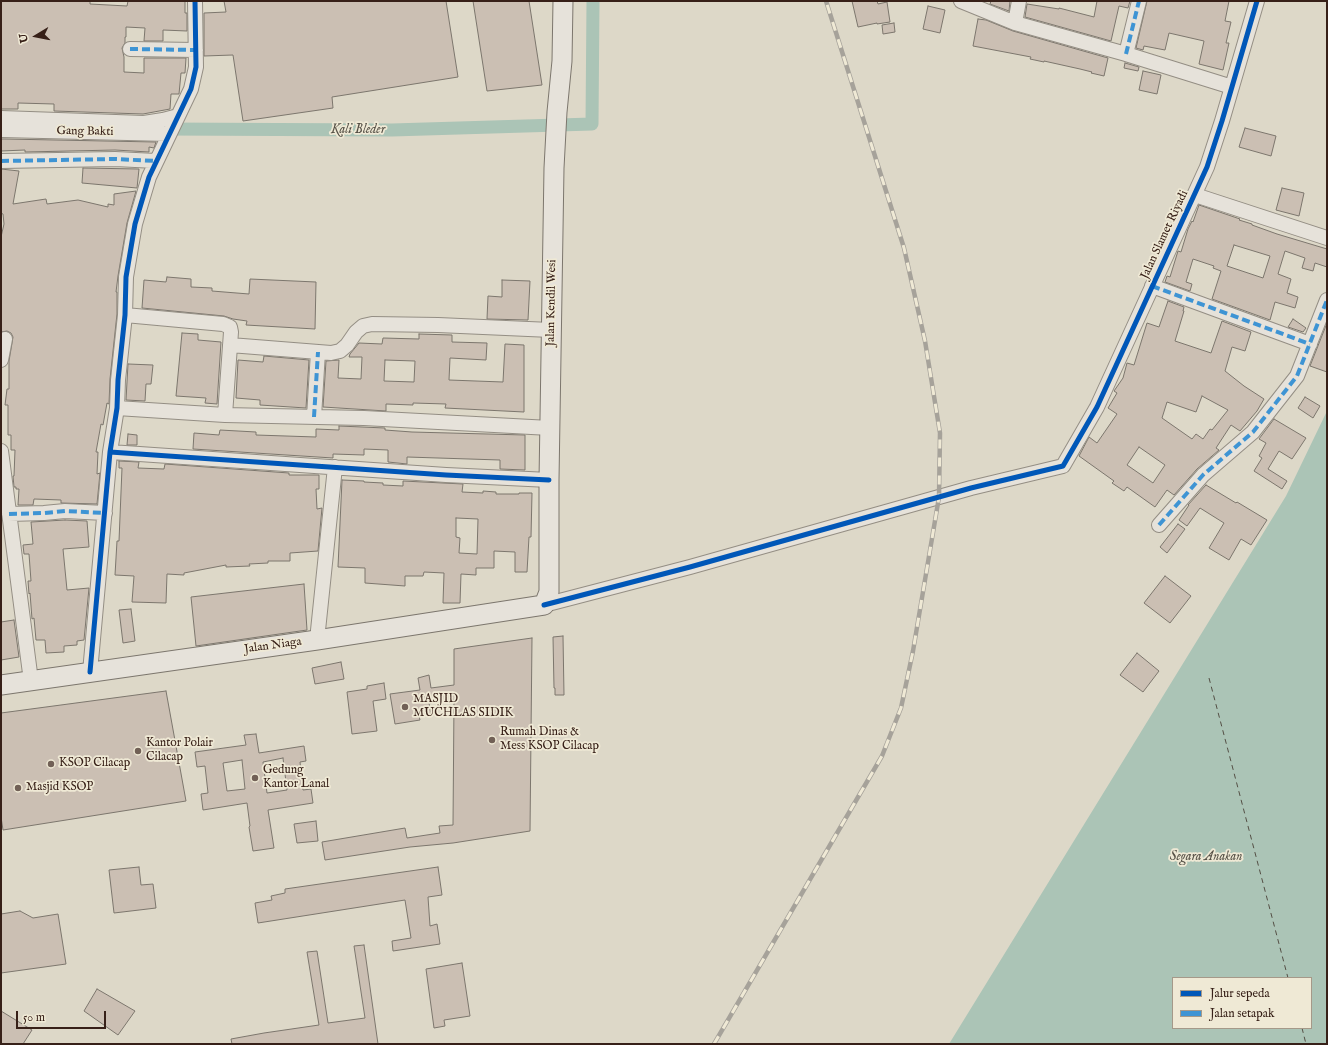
<!DOCTYPE html>
<style>
body{margin:0}
#map{position:relative;width:1328px;height:1045px;overflow:hidden;background:#ddd8c8;font-family:"IM FELL English",serif}
canvas{display:block}
.frame{position:absolute;inset:0;border:2px solid #372018;pointer-events:none}
.legend{position:absolute;left:1172px;top:977px;width:140px;height:52px;box-sizing:border-box;background:#efe9d5;border:1px solid #a59989;margin:0;padding:5px 7px;list-style:none;font-size:12px;color:#372018}
.legend li{display:flex;align-items:center;gap:8px;height:20px}
.legend b{width:20px;border:1px solid #a59989}
.north{position:absolute;left:16px;top:16px;width:40px;height:40px;-webkit-text-stroke:3px #efe9d5;paint-order:stroke;rotate:260deg;font-size:11px;font-weight:700;line-height:16px;text-align:center;color:#372018}
.north::after{content:'';display:block;margin:auto;width:14px;height:18px;background:#372018;clip-path:polygon(50% 0,100% 100%,50% 72%,0 100%)}
.scale{position:absolute;left:16px;top:1011px;width:90px;height:18px;box-sizing:border-box;border:2px solid #372018;border-top:0;padding-left:5px;font-size:12px;line-height:14px;white-space:nowrap;color:#372018;-webkit-text-stroke:3px #efe9d5;paint-order:stroke}
</style>
<div id="map">
<canvas width="1328" height="1045"></canvas>
<div class="frame"></div>
<ul class="legend">
<li><b style="height:5px;background:#0057b8"></b>Jalur sepeda</li>
<li><b style="height:5px;background:#3e94d4"></b>Jalan setapak</li>
</ul>
<div class="north">U</div>
<div class="scale">50 m</div>
</div>
<script>
const c = document.querySelector('canvas').getContext('2d');
c.lineJoin = 'round';
function fillPath(path, color) { c.fillStyle = color; c.fill(path, 'evenodd'); }
const toPath = rows => new Path2D(rows.map(r => 'M' + r).join(''));
function stroke(path, color, width, dash) { c.strokeStyle = color; c.lineWidth = width; c.lineCap = dash ? 'butt' : 'round'; c.setLineDash(dash || []); c.stroke(path); }
function label(font, color, halo, rows, align = 'center') {
  c.font = font + ' "IM FELL English",serif'; c.lineWidth = 3.5; c.setLineDash([]); c.textBaseline = 'middle'; c.strokeStyle = halo; c.fillStyle = color; for (const [text, x, y, turn = 0] of rows) {
    c.save(); c.translate(x, y); c.rotate((+turn || 0) * Math.PI / 180); c.textAlign = isNaN(turn) ? turn : align; if (halo) c.strokeText(text, 0, 0); c.fillText(text, 0, 0); c.restore();
  }
}
fillPath(toPath([
 [1327,411,1327,1044,949,1044,1286,496],
 [1173,978,1311,978,1311,1028,1173,1028]
]), '#abc4b6');
stroke(toPath([
 [163,129,392,130,592,124,593,1]
]), '#abc4b6', 13);
stroke(toPath([
 [1209,678,1288,978],
 [1302,1028,1306,1044]
]), '#544f45', 1, [5, 4]);
const building = toPath([
 [1,1,90,1,90,4,127,6,128,1,185,1,185,13,187,13,187,31,163,30,163,41,144,41,145,28,126,27,126,37,125,37,125,43,122,48,124,57,124,72,144,73,144,58,186,58,185,73,181,73,179,94,171,94,170,109,143,114,54,111,54,104,18,103,18,109,1,109,1,1],
 [224,1,446,1,458,77,332,97,333,108,243,121,233,55,204,56,204,13,226,12,224,1],
 [473,1,529,1,542,85,487,91,473,1],
 [852,1,877,1,878,4,887,2,890,22,877,24,877,23,858,27,852,1],
 [991,1,1010,1,1009,11,990,4,991,1],
 [1097,1,1130,1,1128,8,1119,6,1111,41,1025,17,1027,4,1059,9,1059,8,1094,17,1097,1],
 [1147,1,1229,1,1225,21,1231,22,1226,43,1229,43,1223,70,1199,64,1204,41,1169,33,1165,50,1144,46,1143,50,1136,48,1147,1],
 [928,6,945,10,940,33,923,29,928,6],
 [978,19,986,20,1013,31,1108,58,1104,76,1091,73,1092,72,1080,69,1044,61,1044,62,1030,59,1031,57,973,46,978,19],
 [894,23,895,32,883,34,882,25,894,23],
 [1125,63,1139,67,1138,71,1124,68,1125,63],
 [1143,71,1161,75,1157,94,1139,90,1143,71],
 [1245,128,1276,136,1271,156,1239,147,1245,128],
 [1,139,5,139,156,142,154,148,149,147,149,152,115,150,25,152,25,150,1,151,1,139],
 [83,168,139,169,137,188,82,183,83,168],
 [1,169,19,171,13,204,46,199,47,204,78,200,108,207,108,204,114,205,114,194,136,191,127,223,118,276,116,292,117,292,117,314,110,379,109,404,107,403,103,425,101,424,96,452,98,452,97,474,100,473,97,504,61,503,61,500,34,499,33,505,18,505,19,489,16,489,16,487,14,487,13,476,14,476,15,450,11,450,11,435,8,435,8,405,5,405,7,389,9,389,9,361,13,337,11,333,7,331,1,332,1,237,4,224,3,214,1,213,1,169],
 [1282,188,1304,193,1299,216,1276,210,1282,188],
 [1199,205,1240,219,1239,220,1252,224,1252,225,1277,234,1327,249,1327,267,1315,263,1313,271,1302,268,1305,258,1285,251,1278,274,1291,279,1287,293,1298,297,1295,308,1275,302,1270,320,1212,299,1221,271,1213,268,1214,266,1193,259,1186,282,1192,284,1190,291,1165,282,1167,276,1170,277,1178,251,1181,252,1188,229,1192,221,1193,222,1199,205],
 [1234,245,1270,256,1263,278,1227,266,1234,245],
 [167,277,191,279,191,287,212,288,212,291,249,294,250,279,316,282,315,329,246,325,247,321,233,319,224,316,142,308,144,280,166,282,167,277],
 [502,280,530,281,528,320,487,319,488,296,502,297,502,280],
 [1168,301,1184,307,1183,311,1184,311,1175,341,1211,353,1222,321,1251,332,1245,351,1232,347,1225,371,1244,386,1264,399,1257,411,1240,431,1231,425,1216,448,1219,450,1197,469,1174,495,1167,490,1155,507,1127,487,1124,491,1112,483,1114,481,1079,456,1089,437,1097,443,1117,414,1108,408,1117,393,1114,391,1123,378,1127,363,1134,365,1147,323,1159,327,1168,301],
 [1202,396,1228,410,1212,430,1210,429,1203,439,1196,434,1192,439,1162,418,1167,402,1196,412,1202,396],
 [1139,447,1165,465,1153,483,1127,465,1139,447],
 [1293,319,1306,328,1303,332,1288,327,1293,319],
 [1327,323,1327,372,1310,366,1327,323],
 [182,333,198,334,198,340,221,342,217,404,205,403,206,398,176,396,182,333],
 [419,334,452,335,452,342,487,343,486,360,450,358,449,380,503,382,505,344,524,345,524,412,445,408,446,404,413,403,413,405,386,404,386,411,323,407,326,361,339,360,338,378,361,379,362,357,349,357,350,354,359,343,382,344,383,338,419,339,419,334],
 [385,360,415,361,414,382,384,381,385,360],
 [264,356,309,360,306,408,260,405,260,400,236,398,238,360,263,362,264,356],
 [128,364,153,365,151,384,146,384,145,401,126,400,128,364],
 [1305,397,1320,406,1313,418,1298,408,1305,397],
 [1274,419,1306,438,1292,459,1279,451,1268,469,1287,481,1282,489,1254,471,1262,458,1259,456,1266,443,1259,439,1274,419],
 [339,426,385,428,385,430,412,432,525,435,525,470,500,469,500,460,407,457,407,464,388,462,388,450,364,449,364,455,333,454,333,458,193,449,194,433,219,435,220,430,256,432,256,435,316,437,316,429,339,430,339,426],
 [128,434,137,435,137,445,127,445,128,434],
 [119,461,139,462,138,468,164,469,165,464,289,473,289,475,319,475,319,489,316,489,317,509,322,508,318,551,290,553,290,561,268,561,268,563,249,564,250,566,226,567,226,565,184,573,184,575,167,574,166,603,132,602,134,576,115,575,117,541,119,541,122,468,119,468,119,461],
 [342,480,364,481,364,482,383,483,383,485,403,486,403,481,463,484,462,492,483,493,483,491,496,492,496,494,519,494,519,493,532,493,531,537,529,537,527,572,515,572,515,552,494,551,494,568,476,568,476,575,461,574,460,603,443,603,444,573,424,572,423,576,405,576,405,586,365,583,365,568,338,567,342,480],
 [456,518,478,519,477,554,459,553,460,538,456,537,456,518],
 [1206,485,1236,503,1237,502,1267,520,1251,545,1241,539,1229,560,1209,548,1224,523,1200,508,1187,526,1179,520,1189,505,1188,505,1206,485],
 [65,520,87,521,89,547,63,549,67,590,89,588,84,640,77,641,77,645,64,646,64,652,46,653,45,640,36,640,34,618,32,619,30,593,29,594,28,581,31,581,29,554,24,554,23,545,33,544,31,522,65,520],
 [1178,524,1185,529,1167,553,1160,547,1178,524],
 [1165,576,1191,596,1170,623,1144,603,1165,576],
 [304,584,307,630,196,646,191,597,304,584],
 [131,609,135,641,123,643,119,610,131,609],
 [14,620,19,657,1,660,1,622,14,620],
 [563,636,564,695,555,695,555,688,554,688,553,637,563,636],
 [532,638,530,831,453,843,410,847,325,860,322,842,405,828,407,838,440,833,439,826,453,825,454,700,429,703,431,714,419,716,420,720,395,724,390,694,420,690,418,678,429,675,431,688,454,685,454,649,532,638],
 [1137,653,1159,671,1143,692,1120,675,1137,653],
 [341,662,344,679,315,684,312,668,341,662],
 [384,683,386,699,373,701,377,731,352,734,347,692,367,689,367,686,384,683],
 [166,691,186,801,3,830,1,817,1,713,166,691],
 [256,734,259,753,304,746,306,761,300,762,303,790,311,789,313,803,268,810,274,848,253,851,249,827,250,826,247,803,203,810,201,794,208,793,205,766,197,767,195,752,246,745,244,735,256,734],
 [283,758,287,790,267,793,263,762,283,758],
 [242,760,245,789,227,791,223,763,242,760],
 [316,821,318,841,297,843,294,824,316,821],
 [139,867,141,885,153,884,156,908,114,913,109,870,139,867],
 [438,867,442,895,428,897,430,926,437,924,440,944,393,951,392,941,411,938,405,900,258,923,255,903,272,900,271,896,285,893,285,889,438,867],
 [20,911,33,918,58,914,66,964,1,973,1,914,20,911],
 [364,945,378,1044,232,1044,231,1039,264,1033,319,1025,307,952,317,951,328,1023,365,1018,354,946,364,945],
 [462,963,470,1016,444,1020,445,1026,434,1028,426,969,462,963],
 [97,989,135,1011,118,1035,84,1011,97,989],
 [1,1011,32,1030,23,1044,1,1044,1,1011]
]);
fillPath(building, '#cbbfb3');
stroke(building, '#7c766d', 1);
const street = toPath([
 [961,1,1015,23,1126,54,1232,87],
 [1015,23,1019,1],
 [130,49,196,50],
 [1126,54,1139,1],
 [1,118,144,123,163,120,178,116],
 [1,130,169,134],
 [1,161,115,159,156,161],
 [1195,195,1327,238],
 [1152,286,1310,344],
 [125,315,223,324,230,327,231,332,225,415],
 [230,345,331,353,340,351,347,345,356,332,363,326,372,324,438,325,551,330],
 [1,360,5,339],
 [117,408,225,415,364,418,550,428],
 [314,417,318,352],
 [1,451,31,681],
 [110,452,446,475,549,480],
 [9,514,44,513,65,511,105,513],
 [1159,525,1203,475,1253,432,1297,376,1327,300],
 [544,605,690,567,971,488,1063,466,1097,407,1207,167,1222,121,1257,1],
 [317,640,335,467],
 [90,672,110,452,117,408,118,380,125,315,126,277,135,224,149,177,191,89,196,67,195,1]
]);
const secondary = toPath([
 [1,685,317,640,544,605,549,592,549,480,554,168,557,112,562,61,563,1]
]);
stroke(street, '#948e84', 16);
stroke(secondary, '#7c766d', 21);
stroke(street, '#e6e2da', 14);
stroke(secondary, '#e6e2da', 19);
const rail = toPath([
 [714,1044,882,756,901,708,913,651,939,497,940,433,925,341,904,248,826,1]
]);
stroke(rail, '#a6a29a', 4.5);
stroke(rail, '#efe9d5', 3, [9]);
stroke(toPath([
 [130,49,196,50],
 [1126,54,1139,1],
 [1,161,115,159,156,161],
 [1152,286,1310,344],
 [314,417,318,352],
 [9,514,44,513,65,511,105,513],
 [1159,525,1203,475,1253,432,1297,376,1327,300]
]), '#3e94d4', 4, [8, 4]);
stroke(toPath([
 [110,452,446,475,549,480],
 [544,605,690,567,971,488,1063,466,1097,407,1207,167,1222,121,1257,1],
 [90,672,110,452,117,408,118,380,125,315,126,277,135,224,149,177,191,89,196,67,195,1]
]), '#0057b8', 5);
for (const [x, y, r, color] of [
 [405,707,4,"#716056"],
 [492,740,4,"#716056"],
 [138,751,4,"#716056"],
 [51,764,4,"#716056"],
 [255,778,4,"#716056"],
 [18,788,4,"#716056"]
]) { const dot = new Path2D(); dot.arc(x, y, r, 0, 2 * Math.PI); c.fillStyle = color; c.fill(dot); stroke(dot, '#efe9d5', 1.5); }
label('12px', '#372018', '#efe9d5', [
 ["Gang Bakti",85,132,1],
 ["Jalan Slamet Riyadi",1165,235,-65],
 ["Jalan Kendil Wesi",552,303,-89],
 ["Jalan Niaga",273,646,-8]
]);
label('12px', '#372018', '#efe9d5', [
 ["MASJID",413,700],
 ["MUCHLAS SIDIK",413,714],
 ["Rumah Dinas &",500,733],
 ["Mess KSOP Cilacap",500,747],
 ["Kantor Polair",146,744],
 ["Cilacap",146,758],
 ["KSOP Cilacap",59,764],
 ["Gedung",263,771],
 ["Kantor Lanal",263,785],
 ["Masjid KSOP",26,788]
], 'left');
label('italic 13px', '#544f45', '#efe9d5', [
 ["Kali Bleder",358,130],
 ["Segara Anakan",1206,857]
]);
</script>
